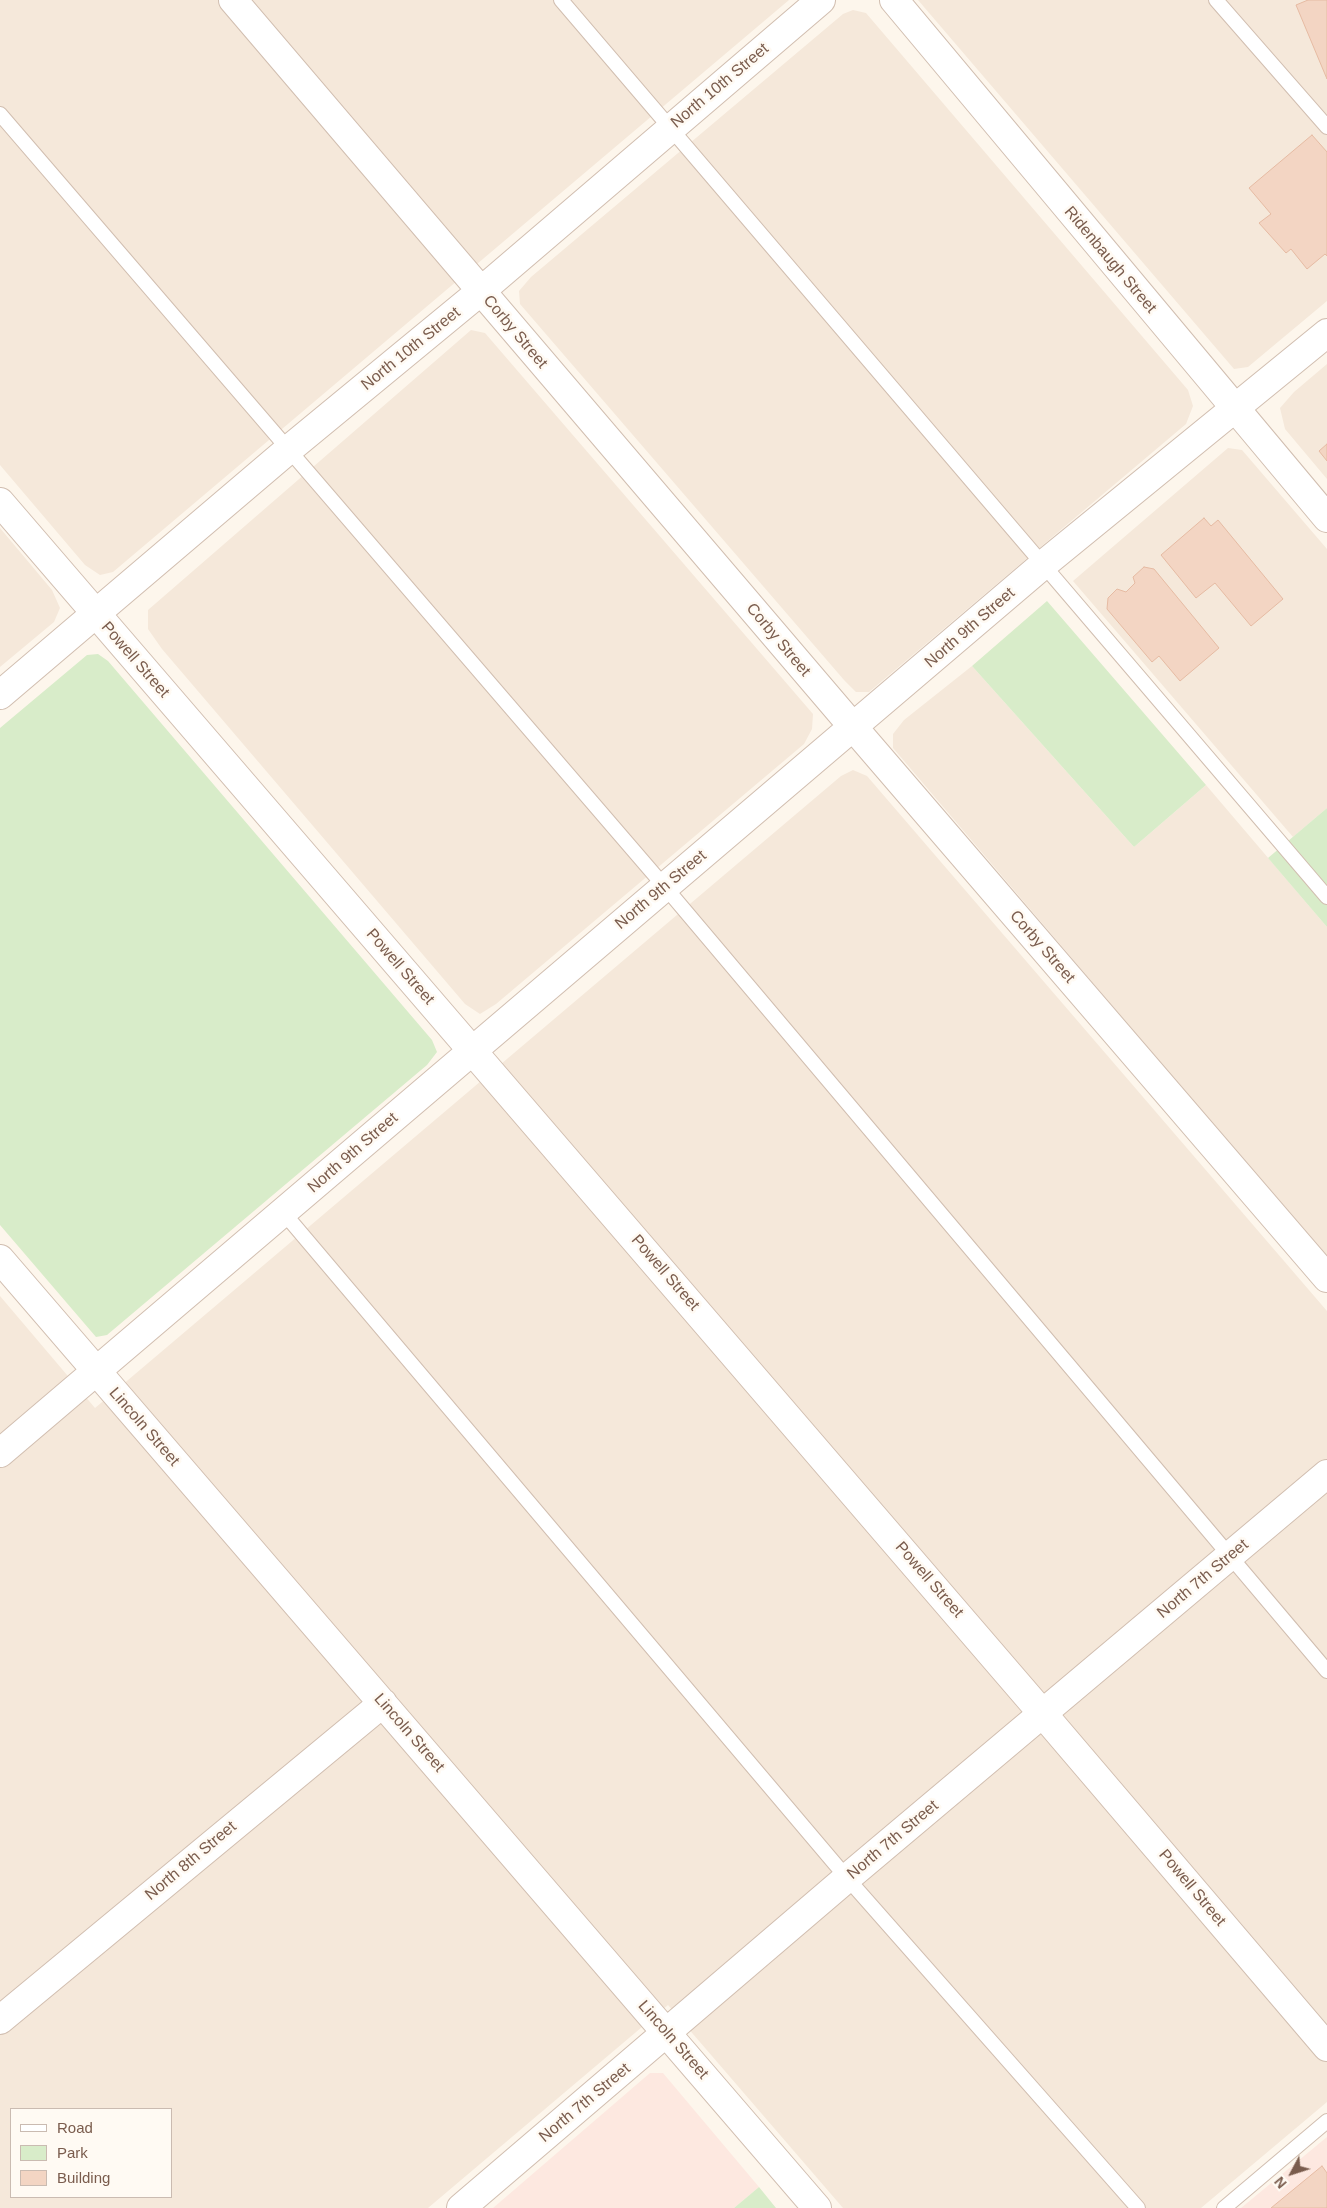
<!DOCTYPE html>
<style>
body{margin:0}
#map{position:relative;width:1327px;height:2208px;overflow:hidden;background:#fdf6ec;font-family:Helvetica,sans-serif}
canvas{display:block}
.legend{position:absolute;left:10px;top:2108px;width:162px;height:90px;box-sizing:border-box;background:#fffaf3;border:1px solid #cabbb1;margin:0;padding:6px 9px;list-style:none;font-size:15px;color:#7a5c4d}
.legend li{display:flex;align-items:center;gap:10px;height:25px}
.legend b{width:25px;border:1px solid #cabbb1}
.north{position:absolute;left:1267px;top:2148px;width:50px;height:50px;-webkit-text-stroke:4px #fffaf3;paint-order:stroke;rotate:230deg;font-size:14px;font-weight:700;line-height:20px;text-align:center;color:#7a5c4d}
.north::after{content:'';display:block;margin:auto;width:18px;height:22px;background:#7a5c4d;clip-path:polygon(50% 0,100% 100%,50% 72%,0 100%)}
</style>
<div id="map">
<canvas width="1327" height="2208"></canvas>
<ul class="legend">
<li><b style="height:6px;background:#fff"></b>Road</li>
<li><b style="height:14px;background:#d8ecc9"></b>Park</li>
<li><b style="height:14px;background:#f3d5c3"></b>Building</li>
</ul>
<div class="north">N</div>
</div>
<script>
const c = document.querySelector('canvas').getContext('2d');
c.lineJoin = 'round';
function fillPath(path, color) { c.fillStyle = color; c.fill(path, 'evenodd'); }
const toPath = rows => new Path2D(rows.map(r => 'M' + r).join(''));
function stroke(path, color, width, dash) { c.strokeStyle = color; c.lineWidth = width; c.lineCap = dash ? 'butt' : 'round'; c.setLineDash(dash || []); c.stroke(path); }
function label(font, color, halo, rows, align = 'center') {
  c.font = font + ' Helvetica,sans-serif'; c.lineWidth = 5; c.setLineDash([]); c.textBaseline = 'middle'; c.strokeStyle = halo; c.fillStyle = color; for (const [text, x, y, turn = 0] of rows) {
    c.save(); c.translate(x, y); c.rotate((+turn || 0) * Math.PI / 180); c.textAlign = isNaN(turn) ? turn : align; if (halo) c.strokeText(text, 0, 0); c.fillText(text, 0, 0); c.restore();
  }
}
fillPath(toPath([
 [0,0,789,0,113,572,100,575,85,565,0,465],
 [918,0,1327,0,1327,301,1248,367,1234,369],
 [853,10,866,13,1188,390,1193,406,1186,424,869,692,856,692,844,680,520,304,519,291,531,277,843,14],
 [471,330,485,333,813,714,812,729,804,744,496,1004,480,1014,465,1004,162,649,148,629,148,610],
 [1327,364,1327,479,1285,429,1280,408,1294,392],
 [1228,448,1242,450,1327,549,1327,808,1293,837,1073,581],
 [0,528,52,590,60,608,54,622,0,667],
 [972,666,1134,847,1206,785,1327,927,1327,1258,893,748,893,734,904,720],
 [853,770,867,776,1327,1311,1327,2102,1201,2208,843,2208,668,2005,428,2208,0,2208,0,1296,95,1408,841,776],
 [11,2109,171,2109,171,2197,11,2197]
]), '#f5e8da');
fillPath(toPath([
 [650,2073,663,2073,759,2187,734,2208,493,2208],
 [1327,2137,1327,2208,1241,2208]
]), '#fde8e0');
fillPath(toPath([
 [1047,601,1206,785,1134,847,972,666],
 [98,654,108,661,432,1040,437,1052,427,1065,107,1335,96,1337,0,1225,0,728,87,655],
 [1327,808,1327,927,1268,858],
 [759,2187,776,2208,734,2208]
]), '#d8ecc9');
const building = toPath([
 [1308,0,1327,0,1327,79,1296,5,1308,0],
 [1312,135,1327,152,1327,256,1325,254,1307,269,1291,249,1286,253,1259,223,1271,214,1249,188,1312,135],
 [1327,444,1327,461,1319,451,1327,444],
 [1204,518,1211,526,1218,520,1283,599,1251,626,1215,583,1196,598,1161,555,1204,518],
 [1144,567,1154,569,1219,648,1180,681,1159,656,1152,662,1107,609,1108,598,1117,589,1126,592,1135,583,1133,577,1144,567],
 [1322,2166,1327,2173,1327,2208,1271,2208,1322,2166]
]);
fillPath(building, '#f3d5c3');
stroke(building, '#e6bba3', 1);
const service = toPath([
 [561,0,1327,897],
 [1216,0,1327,127],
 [0,114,665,887,1327,1671],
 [283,1212,847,1878,1138,2208],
 [1224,2208,1327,2121]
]);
const minor = toPath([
 [233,0,854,728,1327,1278],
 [894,0,1327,518],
 [0,695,288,450,481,291,821,0],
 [0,1259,817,2208],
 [0,1453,1044,564,1327,333],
 [0,2020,383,1703],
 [461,2208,847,1878,1327,1474]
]);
const tertiary = toPath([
 [0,502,1043,1714,1327,2047]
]);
stroke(service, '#d1beb0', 16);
stroke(minor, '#d1beb0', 30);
stroke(tertiary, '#d1beb0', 30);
stroke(service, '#fff', 14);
stroke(minor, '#fff', 28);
stroke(tertiary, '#fff', 28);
label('16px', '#7a5c4d', '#fffaf3', [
 ["North 10th Street",720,86,-40],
 ["Ridenbaugh Street",1110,260,50],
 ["Corby Street",515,332,50],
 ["North 10th Street",411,349,-39],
 ["North 9th Street",970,628,-41],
 ["Corby Street",778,640,50],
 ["Powell Street",135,660,49],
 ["North 9th Street",661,890,-40],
 ["Corby Street",1042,947,49],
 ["Powell Street",400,967,49],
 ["North 9th Street",353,1153,-41],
 ["Powell Street",665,1273,49],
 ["Lincoln Street",144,1427,49],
 ["North 7th Street",1203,1579,-40],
 ["Powell Street",929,1580,49],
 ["Lincoln Street",409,1733,49],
 ["North 7th Street",893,1840,-40],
 ["North 8th Street",191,1861,-40],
 ["Powell Street",1192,1888,50],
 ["Lincoln Street",673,2040,49],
 ["North 7th Street",585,2103,-40]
]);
</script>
